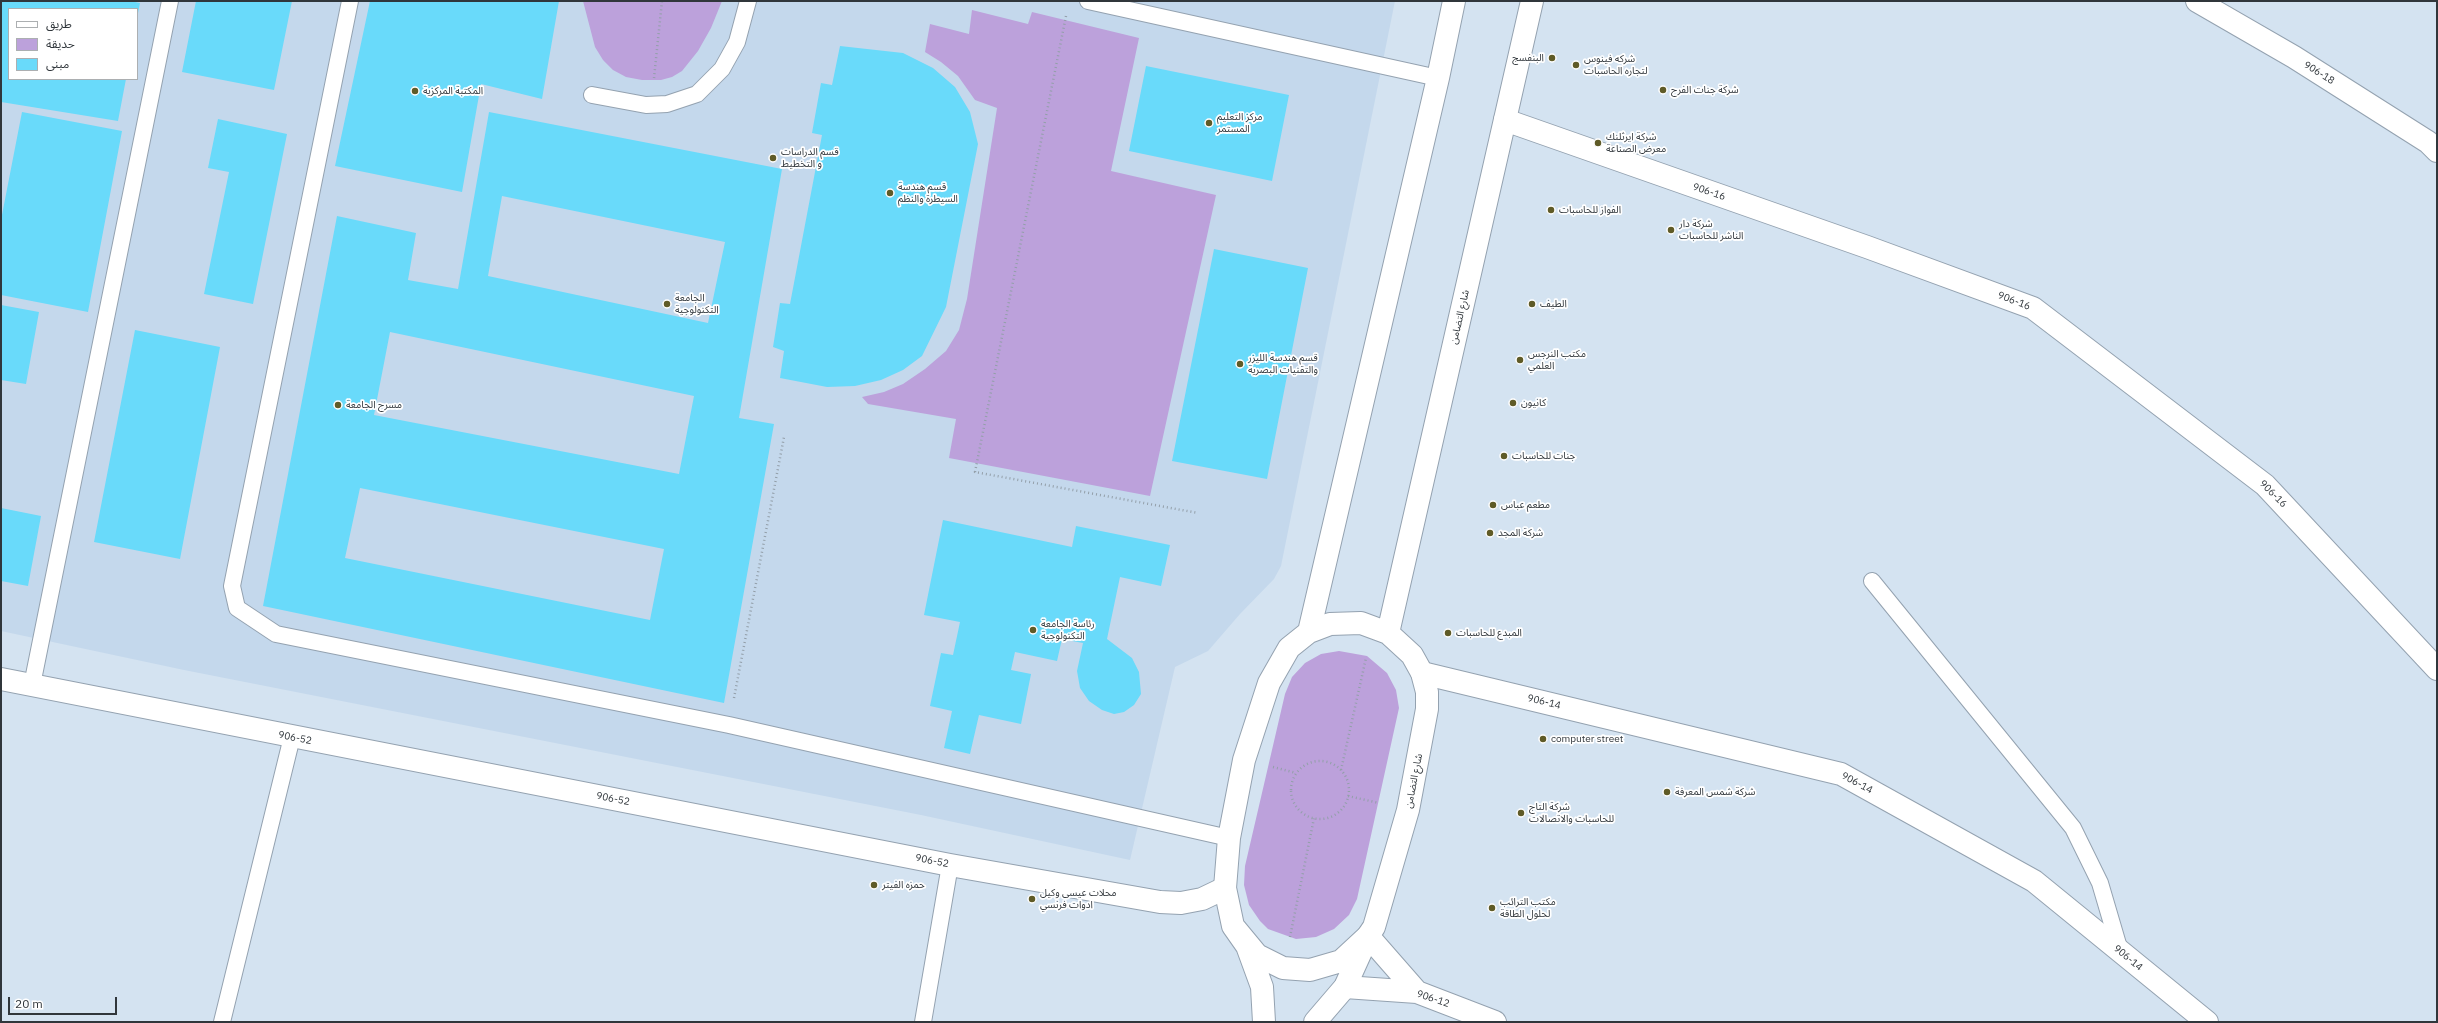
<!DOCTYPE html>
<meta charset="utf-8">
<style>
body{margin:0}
#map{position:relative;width:2438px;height:1023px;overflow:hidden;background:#d4e3f1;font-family:"IBM Plex Sans","Noto Sans Arabic",sans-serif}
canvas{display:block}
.frame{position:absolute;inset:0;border:2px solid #30363b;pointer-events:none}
.legend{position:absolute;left:8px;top:8px;width:130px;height:72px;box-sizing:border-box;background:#fff;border:1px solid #acafb1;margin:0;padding:5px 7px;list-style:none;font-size:12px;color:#30363b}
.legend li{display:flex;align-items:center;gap:8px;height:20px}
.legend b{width:20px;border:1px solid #acafb1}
.scale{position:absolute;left:8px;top:997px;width:109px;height:18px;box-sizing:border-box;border:2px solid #30363b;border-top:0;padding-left:5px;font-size:12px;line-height:14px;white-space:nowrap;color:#30363b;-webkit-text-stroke:3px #fff;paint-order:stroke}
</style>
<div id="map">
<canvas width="2438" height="1023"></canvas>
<div class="frame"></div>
<ul class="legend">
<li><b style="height:5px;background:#fff"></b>طريق</li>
<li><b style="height:11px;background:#bca1db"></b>حديقة</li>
<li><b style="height:11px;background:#69dafa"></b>مبنى</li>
</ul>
<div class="scale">20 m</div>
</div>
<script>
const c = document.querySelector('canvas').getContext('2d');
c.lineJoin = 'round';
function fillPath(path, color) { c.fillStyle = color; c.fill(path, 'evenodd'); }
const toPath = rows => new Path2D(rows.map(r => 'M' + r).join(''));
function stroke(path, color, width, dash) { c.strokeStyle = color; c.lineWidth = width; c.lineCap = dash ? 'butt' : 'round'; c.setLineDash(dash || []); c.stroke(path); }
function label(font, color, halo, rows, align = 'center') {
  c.font = font + ' "IBM Plex Sans","Noto Sans Arabic",sans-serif'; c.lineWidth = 3.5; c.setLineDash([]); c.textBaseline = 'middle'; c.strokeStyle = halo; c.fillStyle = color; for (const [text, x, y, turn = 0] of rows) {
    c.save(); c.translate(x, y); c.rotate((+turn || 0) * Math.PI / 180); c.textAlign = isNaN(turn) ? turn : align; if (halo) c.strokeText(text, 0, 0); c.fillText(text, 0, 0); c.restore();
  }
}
fillPath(toPath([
 [1,1,1395,1,1281,566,1274,579,1240,614,1208,651,1175,667,1130,860,921,815,184,670,1,631],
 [9,9,137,9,137,79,9,79]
]), '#c4d8ec');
fillPath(toPath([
 [583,1,722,1,711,28,698,51,682,71,672,77,661,80,642,80,626,77,613,70,603,60,595,47],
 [972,10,1028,24,1032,12,1139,38,1111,171,1216,195,1150,496,949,458,956,419,868,404,862,397,884,392,903,384,925,369,946,351,959,330,967,299,997,108,975,100,958,76,941,62,925,52,930,24,969,34],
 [1339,651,1367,656,1387,673,1396,690,1399,708,1357,899,1349,915,1334,929,1316,937,1296,939,1268,929,1260,921,1249,905,1244,885,1245,866,1285,694,1292,677,1305,663,1321,654]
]), '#bca1db');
fillPath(toPath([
 [1,1,130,1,140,3,138,13,137,9,9,9,9,79,126,79,118,121,1,102],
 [196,1,292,1,274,90,182,72],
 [370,1,559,1,542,99,481,84,462,192,335,166],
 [840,46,903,53,933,68,955,87,970,112,978,144,946,307,922,356,903,370,881,380,855,386,827,387,780,378,784,351,773,347,780,303,790,304,822,135,812,133,821,83,832,85],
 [1146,66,1289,95,1272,181,1129,151],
 [22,112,122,131,88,312,1,295,1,220],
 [489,112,782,169,739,418,774,424,724,703,263,606,337,216,416,233,408,280,458,289],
 [502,196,725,242,708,323,488,276],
 [390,332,694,396,679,474,374,415],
 [360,488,664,549,650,620,345,558],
 [218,119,287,134,253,304,204,294,229,172,208,168],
 [1214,249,1308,268,1267,479,1172,461],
 [1,305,39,312,26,384,1,380],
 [135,330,220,347,180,559,94,542],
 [1,508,41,516,28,586,1,581],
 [943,520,1072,547,1076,526,1170,545,1161,586,1120,577,1107,639,1132,658,1139,672,1141,694,1134,705,1124,712,1114,714,1102,710,1089,701,1080,688,1077,671,1083,643,1062,639,1057,661,1015,652,1011,670,1031,674,1021,724,979,715,970,754,944,748,952,711,930,706,941,653,953,655,960,622,924,615]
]), '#69dafa');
const lane = toPath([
 [350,1,232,586,237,608,276,634,729,725,1229,838],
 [1088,1,1438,78],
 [592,95,646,105,667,104,697,94,722,69,737,42,748,1],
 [1872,581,2073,828,2100,883,2120,951],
 [32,685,170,1],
 [222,1022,292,737],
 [923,1022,950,865]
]);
const street = toPath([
 [2197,1,2294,57,2428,142,2437,151],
 [1505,120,1867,247,2033,308,2265,485,2437,669],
 [1422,673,1841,774,2034,881,2207,1022],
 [1,679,950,865,1160,902,1181,903,1202,899,1225,888],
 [1368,936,1417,992],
 [1345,987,1417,992,1495,1022]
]);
const secondary = toPath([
 [1309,632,1438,78,1454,1],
 [1388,633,1532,1],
 [1233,926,1257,955,1283,968,1310,970,1341,961,1368,936,1374,927,1408,810,1427,709,1427,692,1422,673,1412,655,1388,633,1361,623,1330,624,1309,632,1289,648,1269,683,1244,760,1229,838,1225,888,1233,926,1247,946,1262,987,1264,1022],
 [1315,1022,1345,987,1364,945]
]);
stroke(lane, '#94a2b0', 18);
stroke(street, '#94a2b0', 24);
stroke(secondary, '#94a2b0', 24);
stroke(toPath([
 [1066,16,975,472,1198,513],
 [654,78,662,1],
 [734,698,784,437],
 '1291 790a29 29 0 1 1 58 0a29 29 0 1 1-58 0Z',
 [1273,767,1296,773],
 [1341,770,1366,658],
 [1348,796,1379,803],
 [1290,937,1314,818]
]), '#939fa9', 2.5, [1, 3]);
stroke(lane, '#fff', 16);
stroke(street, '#fff', 22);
stroke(secondary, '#fff', 22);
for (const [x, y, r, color] of [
 [1552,58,4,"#5f5b27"],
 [1576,65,4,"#5f5b27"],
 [1663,90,4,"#5f5b27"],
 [415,91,4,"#5f5b27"],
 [1209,123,4,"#5f5b27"],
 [1598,143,4,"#5f5b27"],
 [773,158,4,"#5f5b27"],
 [890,193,4,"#5f5b27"],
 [1551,210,4,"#5f5b27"],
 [1671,230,4,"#5f5b27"],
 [667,304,4,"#5f5b27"],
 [1532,304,4,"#5f5b27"],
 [1520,360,4,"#5f5b27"],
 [1240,364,4,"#5f5b27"],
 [1513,403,4,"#5f5b27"],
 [338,405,4,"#5f5b27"],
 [1504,456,4,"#5f5b27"],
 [1493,505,4,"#5f5b27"],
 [1490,533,4,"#5f5b27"],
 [1033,630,4,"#5f5b27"],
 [1448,633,4,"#5f5b27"],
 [1543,739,4,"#5f5b27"],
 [1667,792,4,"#5f5b27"],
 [1521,813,4,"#5f5b27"],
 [874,885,4,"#5f5b27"],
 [1032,899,4,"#5f5b27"],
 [1492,908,4,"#5f5b27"]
]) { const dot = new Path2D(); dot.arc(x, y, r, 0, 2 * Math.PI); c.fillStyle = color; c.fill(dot); stroke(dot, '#fff', 1.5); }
label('10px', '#30363b', '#fff', [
 ["البنفسج",1544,58,"right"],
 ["شركه فينوس",1584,59],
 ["لتجاره الحاسبات",1584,71],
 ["شركة جنات الفرح",1671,90],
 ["المكتبة المركزية",423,91],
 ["مركز التعليم",1217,117],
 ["المستمر",1217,129],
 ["شركة ايرثلنك",1606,137],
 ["معرض الصناعة",1606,149],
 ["قسم الدراسات",781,152],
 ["و التخطيط",781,164],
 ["قسم هندسة",898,187],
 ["السيطرة والنظم",898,199],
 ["الفواز للحاسبات",1559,210],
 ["شركة دار",1679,224],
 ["الناشر للحاسبات",1679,236],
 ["الجامعة",675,298],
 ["التكنولوجية",675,310],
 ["الطيف",1540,304],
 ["مكتب النرجس",1528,354],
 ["العلمي",1528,366],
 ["قسم هندسة الليزر",1248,358],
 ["والتقنيات البصرية",1248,370],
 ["كانيون",1521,403],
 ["مسرح الجامعة",346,405],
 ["جنات للحاسبات",1512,456],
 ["مطعم عباس",1501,505],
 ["شركة المجد",1498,533],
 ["رئاسة الجامعة",1041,624],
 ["التكنولوجية",1041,636],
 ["المبدع للحاسبات",1456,633],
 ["computer street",1551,739],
 ["شركة شمس المعرفة",1675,792],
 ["شركة التاج",1529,807],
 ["للحاسبات والاتصالات",1529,819],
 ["حمزه الفيتر",882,885],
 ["محلات عيسى وكيل",1040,893],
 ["ادوات فرنسي",1040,905],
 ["مكتب الترائب",1500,902],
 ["لحلول الطاقة",1500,914]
], 'left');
label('10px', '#30363b', '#fff', [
 ["906-18",2319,73,32],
 ["906-16",1709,192,19],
 ["906-16",2014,301,21],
 ["شارع التضامن",1460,317,-77],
 ["906-16",2273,494,45],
 ["906-14",1544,702,14],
 ["906-52",295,738,11],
 ["شارع التضامن",1414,781,-79],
 ["906-14",1857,783,28],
 ["906-52",613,799,11],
 ["906-52",932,861,11],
 ["906-14",2128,958,39],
 ["906-12",1433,999,19]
]);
</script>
